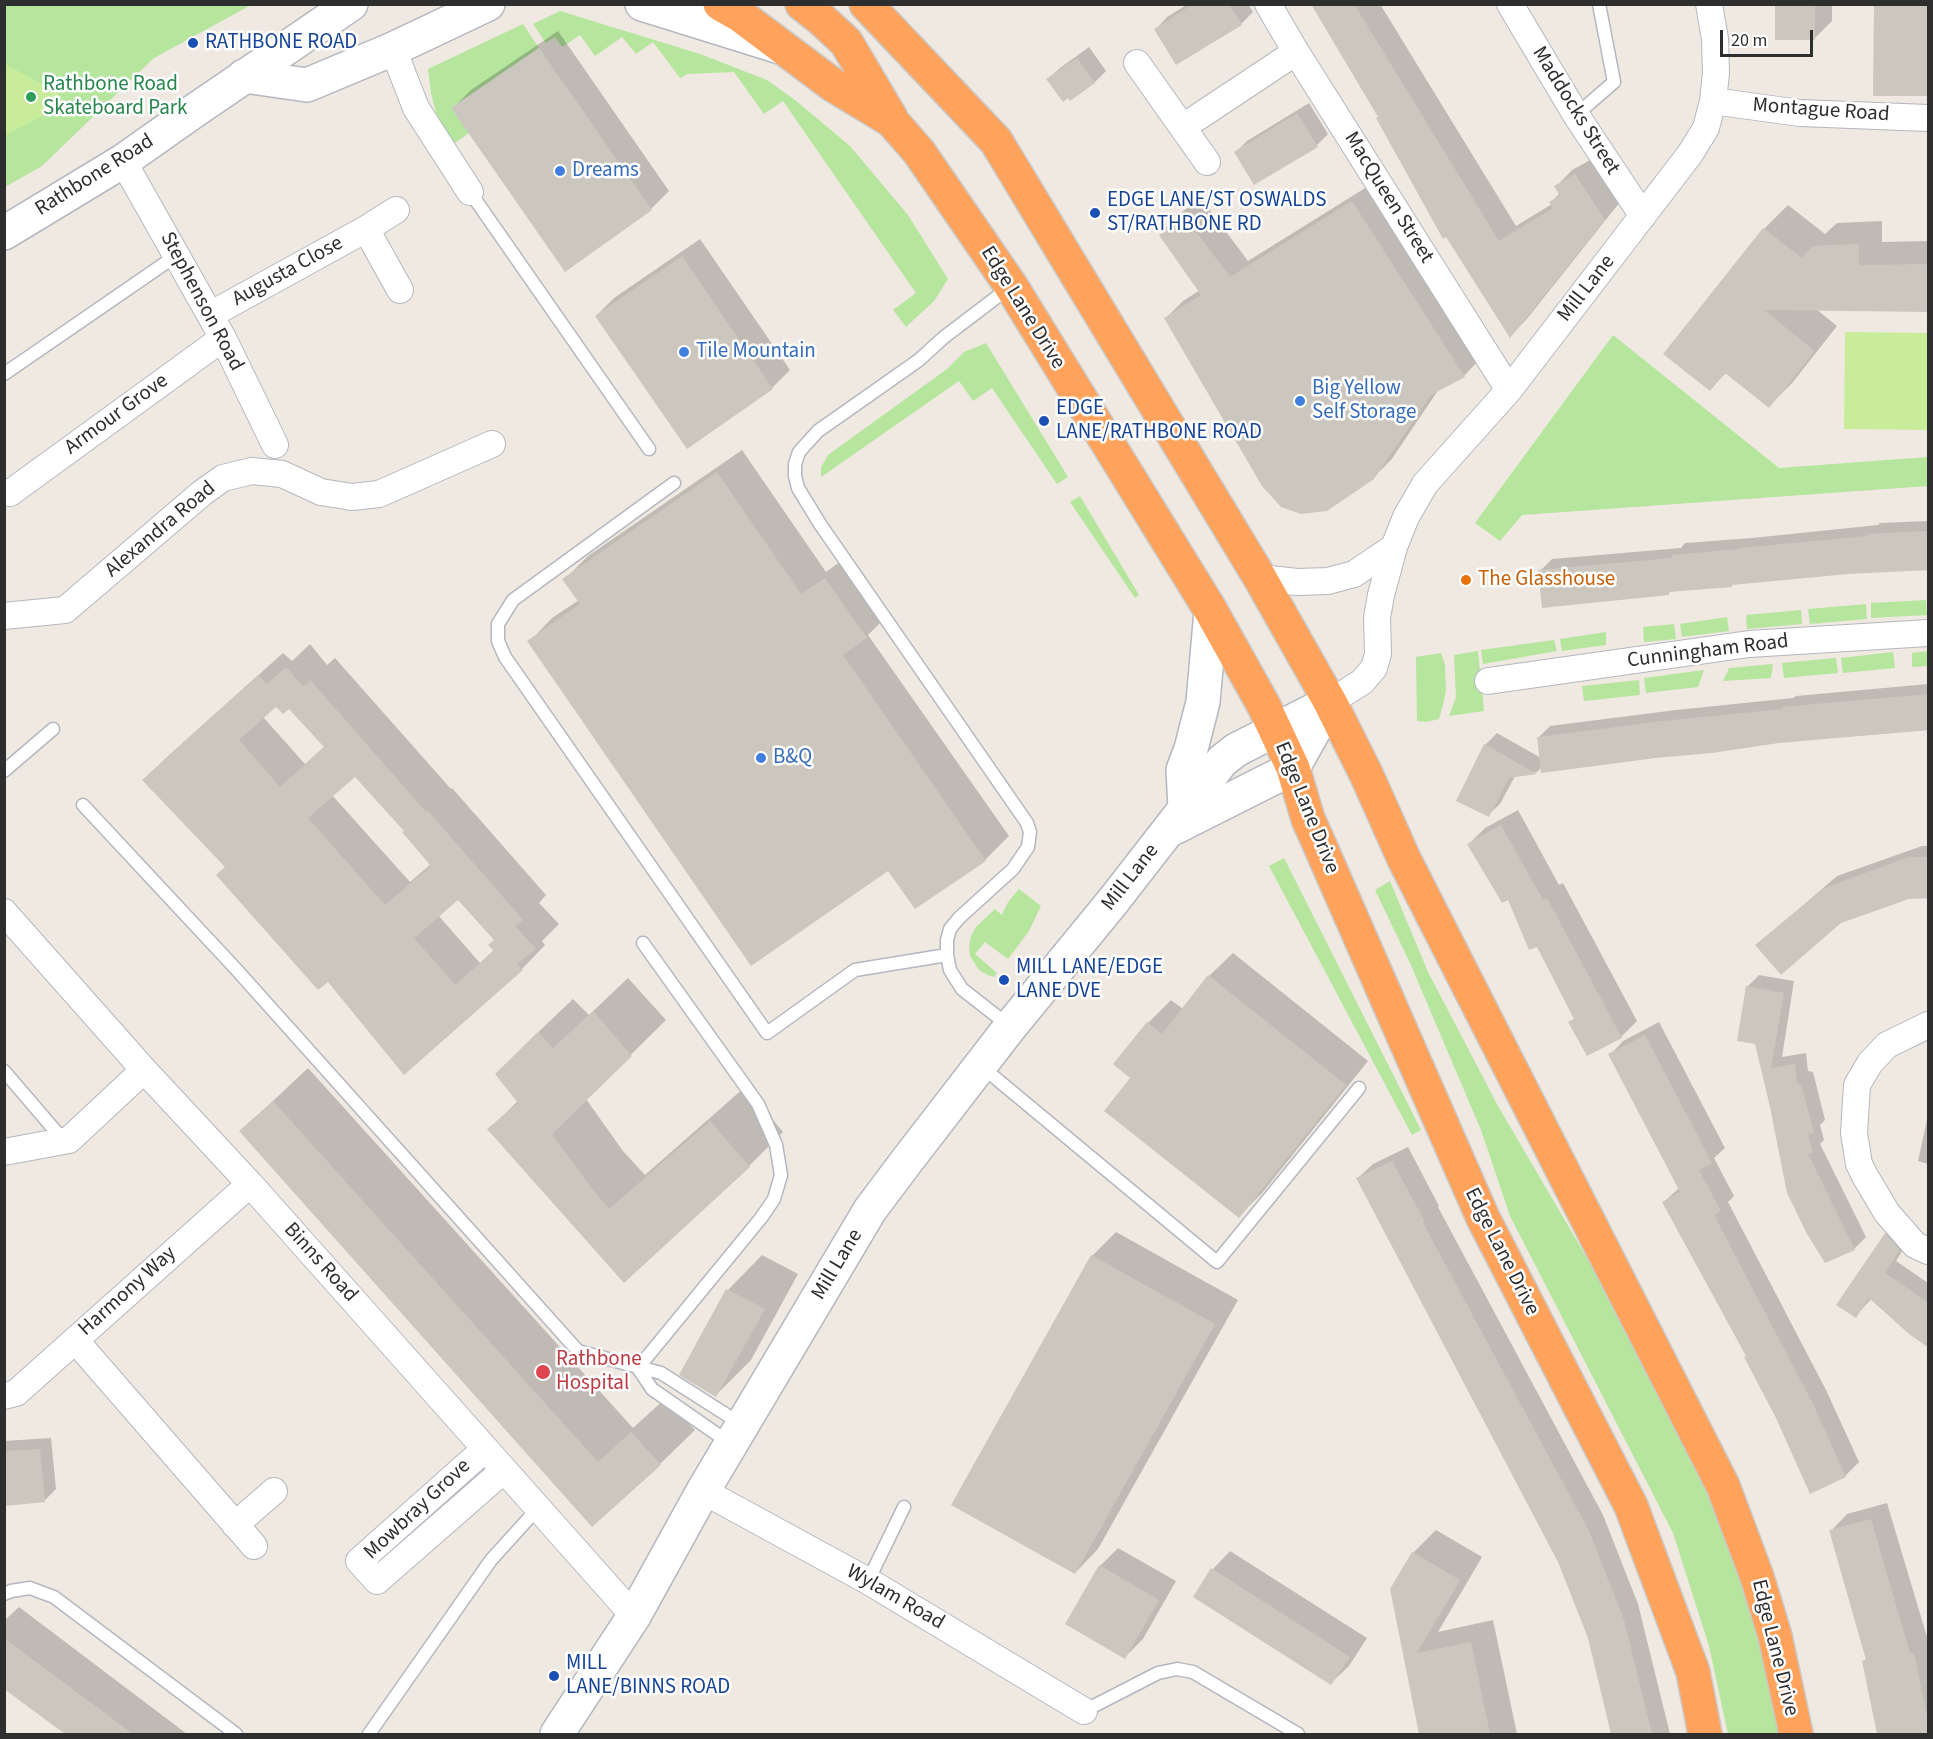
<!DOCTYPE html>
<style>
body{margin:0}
#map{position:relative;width:1933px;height:1739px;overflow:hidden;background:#efe9e1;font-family:"Source Sans 3",sans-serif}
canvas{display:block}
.frame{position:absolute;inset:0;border:6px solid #2e2e2e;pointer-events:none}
.scale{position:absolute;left:1720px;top:30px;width:93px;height:27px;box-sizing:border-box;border:3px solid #2e2e2e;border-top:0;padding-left:8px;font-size:18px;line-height:21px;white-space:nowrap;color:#2e2e2e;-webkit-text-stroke:4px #fff;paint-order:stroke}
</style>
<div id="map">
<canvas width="1933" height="1739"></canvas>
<div class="frame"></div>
<div class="scale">20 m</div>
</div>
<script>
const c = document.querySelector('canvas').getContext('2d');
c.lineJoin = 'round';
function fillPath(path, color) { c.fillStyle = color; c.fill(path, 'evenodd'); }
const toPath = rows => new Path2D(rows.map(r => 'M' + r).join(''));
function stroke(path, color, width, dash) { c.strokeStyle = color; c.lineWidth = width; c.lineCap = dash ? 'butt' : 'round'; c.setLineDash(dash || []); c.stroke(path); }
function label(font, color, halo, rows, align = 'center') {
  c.font = font + ' "Source Sans 3",sans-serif'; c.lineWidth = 5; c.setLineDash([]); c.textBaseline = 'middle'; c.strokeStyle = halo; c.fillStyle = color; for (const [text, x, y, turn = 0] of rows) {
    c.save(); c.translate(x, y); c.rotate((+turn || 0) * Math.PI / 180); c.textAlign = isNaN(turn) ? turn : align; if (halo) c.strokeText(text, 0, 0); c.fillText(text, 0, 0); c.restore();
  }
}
fillPath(toPath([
 [5,5,251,5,154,58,42,166,5,187],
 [560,11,700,54,767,80,795,100,850,146,908,215,948,279,934,301,906,327,893,310,916,293,783,101,764,114,734,72,687,74,680,78,653,42,636,54,622,37,595,56,580,35,562,47,555,37,546,43,533,24],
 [523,24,539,48,451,108,469,133,452,145,436,113,431,93,428,69],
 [1613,335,1779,468,1928,457,1928,486,1522,515,1500,541,1475,523],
 [986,343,1068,477,1057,484,992,388,973,401,959,381,821,477,821,467,828,455,947,369,964,352],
 [1080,496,1139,595,1135,598,1070,502],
 [1926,600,1927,615,1871,618,1871,603],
 [1866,604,1867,619,1810,624,1808,609],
 [1801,610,1802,624,1747,629,1746,615],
 [1727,617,1729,631,1682,637,1680,624],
 [1674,624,1676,639,1644,642,1643,627],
 [1606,632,1606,645,1562,651,1560,639],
 [1554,640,1557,651,1483,664,1481,650],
 [1478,651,1484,711,1449,716,1456,697,1454,655],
 [1928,651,1928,666,1912,667,1912,653],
 [1893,652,1895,668,1843,673,1841,658],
 [1441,653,1445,664,1446,690,1443,705,1439,719,1426,722,1417,721,1416,657],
 [1836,658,1838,673,1784,678,1782,663],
 [1773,664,1771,678,1723,681,1729,668],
 [1704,670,1698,687,1646,693,1644,678],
 [1639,680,1640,695,1584,701,1582,686],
 [1284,858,1421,1130,1412,1135,1269,866],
 [1390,881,1428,972,1498,1106,1594,1270,1703,1471,1744,1574,1783,1734,1728,1734,1709,1646,1673,1533,1510,1216,1481,1130,1410,963,1375,890],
 [1019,889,1041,906,1029,931,1008,959,985,942,975,954,997,973,994,977,988,975,979,970,970,956,969,946,971,936,976,927,995,909,1002,915,1008,902]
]), '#b6e59e');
fillPath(toPath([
 [5,64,58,93,59,102,54,110,5,135],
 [1845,332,1928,333,1928,430,1844,429]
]), '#c9ec9a');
fillPath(toPath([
 [1188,4,1248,4,1253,12,1241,24,1156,29,1167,17],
 [1313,4,1380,4,1516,226,1552,204,1551,202,1560,193,1556,187,1572,170,1592,159,1620,202,1526,320,1510,336],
 [1777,4,1832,4,1832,21,1814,39],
 [558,31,669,191,651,209,453,108,471,90],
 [1089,47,1106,71,1095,82,1071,99,1048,79,1060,68],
 [1309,103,1328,134,1317,145,1236,152,1247,141],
 [1370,185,1481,358,1464,376,1439,389,1391,460,1373,478,1166,318,1183,301,1200,290,1165,230,1182,212,1201,198,1248,261],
 [1788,205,1825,234,1837,223,1882,221,1882,242,1928,241,1928,311,1816,309,1837,326,1793,382,1769,406,1727,372,1710,389,1665,354,1764,229],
 [700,239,790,370,772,388,687,447,596,316,614,298],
 [742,450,826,572,849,555,890,613,868,635,1009,836,985,860,888,869,529,642,552,618,579,600,564,580,588,556],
 [1928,521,1928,568,1848,573,1734,583,1732,585,1672,590,1668,594,1540,571,1552,559,1681,548,1685,543,1752,538,1878,525,1880,523],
 [310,644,327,665,335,658,451,789,452,788,546,895,539,903,559,924,542,941,545,945,522,969,404,1073,328,980,227,867,144,780,168,756,283,653,292,661],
 [277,705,289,707,325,746,305,764,263,717],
 [355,775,406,830,431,864,410,882,332,795],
 [458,898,496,940,494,950,480,963,438,915],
 [1928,684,1928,730,1779,742,1542,767,1537,772,1515,776,1500,804,1488,815,1485,745,1497,733,1541,758,1538,738,1550,726,1676,710,1793,698,1796,696],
 [1518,810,1559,885,1563,883,1637,1021,1621,1037,1570,1023,1575,1018,1538,945,1508,898,1469,844,1485,828],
 [1922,846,1928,846,1928,897,1909,897,1757,945,1837,876],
 [1233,953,1368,1061,1262,1193,1239,1216,1133,1078,1148,1023,1171,1000,1183,1009,1209,976],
 [1759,975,1794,981,1782,1057,1806,1053,1808,1071,1813,1072,1825,1120,1820,1125,1824,1140,1820,1144,1866,1237,1854,1249,1826,1262,1747,987],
 [628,978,666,1020,586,1099,623,1151,645,1175,745,1087,783,1132,749,1166,624,1281,489,1129,518,1101,531,1039,573,999,589,1015],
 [1659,1022,1725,1148,1714,1158,1734,1196,1728,1202,1826,1390,1859,1462,1845,1476,1747,1356,1664,1202,1680,1187,1610,1055,1623,1041],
 [308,1068,633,1428,666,1398,695,1430,660,1464,592,1525,241,1131],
 [1928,1115,1928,1164,1918,1161],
 [1408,1147,1439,1206,1438,1207,1603,1515,1638,1604,1670,1734,1613,1734,1590,1637,1559,1562,1358,1178,1373,1164],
 [1897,1223,1910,1238,1896,1261,1928,1283,1928,1346,1872,1298,1856,1316,1886,1234],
 [1116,1232,1238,1300,1098,1549,1075,1573,953,1504,1092,1256],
 [762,1255,798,1274,751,1360,716,1395,681,1374,728,1290],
 [51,1438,56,1489,44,1501,4,1504,4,1441],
 [1887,1503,1927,1637,1928,1637,1928,1734,1879,1734,1864,1661,1867,1658,1831,1531,1847,1514],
 [1436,1530,1482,1557,1438,1632,1493,1620,1517,1734,1421,1734,1391,1589,1413,1553],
 [1118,1548,1176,1581,1143,1639,1125,1657,1067,1623,1100,1566],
 [1230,1551,1367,1638,1349,1666,1331,1683,1195,1596,1213,1569],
 [19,1607,187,1734,68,1734,4,1687,4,1618,6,1619]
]), '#0003');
fillPath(toPath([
 [1193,4,1229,4,1242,25,1176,65,1154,29],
 [1311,4,1354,4,1499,241,1553,208,1549,202,1560,196,1554,186,1575,174,1605,220,1510,338,1446,237,1443,239,1376,118,1378,117],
 [1775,4,1815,4,1815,40,1775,40],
 [1874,4,1929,4,1929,96,1873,96],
 [539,48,652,210,565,272,451,108],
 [1077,58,1095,83,1070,101,1068,98,1063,102,1046,79],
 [1297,113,1318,147,1254,185,1234,152],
 [1352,201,1465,377,1431,395,1374,479,1327,511,1301,514,1281,507,1262,486,1164,318,1201,295,1159,235,1164,232,1163,230,1183,214,1230,277],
 [1763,228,1802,258,1812,246,1859,244,1859,265,1929,264,1929,312,1764,310,1815,351,1769,408,1725,373,1710,391,1663,354],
 [682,256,773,389,687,449,595,316],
 [717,472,801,594,825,578,867,638,843,655,986,861,915,909,888,871,751,966,527,641,580,604,562,579],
 [1929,531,1929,570,1848,574,1732,585,1732,587,1668,592,1669,595,1542,608,1538,570,1672,558,1672,555,1740,549,1740,548,1867,536,1867,534],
 [286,667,303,687,311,681,426,812,428,811,523,920,515,926,536,949,517,964,523,970,404,1075,328,982,318,990,216,875,225,867,142,780,258,675,267,684],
 [276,707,283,714,289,709,324,747,280,787,239,740],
 [355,777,404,831,402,832,431,866,385,905,308,818],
 [458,900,494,940,488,945,494,951,455,985,414,938],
 [1929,694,1929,730,1779,743,1712,753,1656,758,1541,773,1537,737,1663,721,1783,709,1782,707],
 [1484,744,1537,774,1509,778,1489,817,1456,801],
 [1501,825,1543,900,1547,898,1622,1038,1587,1056,1568,1022,1574,1019,1537,947,1529,950,1508,900,1502,903,1467,844],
 [1909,857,1929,857,1929,898,1909,899,1841,923,1781,975,1755,945,1824,888],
 [1208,975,1346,1085,1239,1218,1104,1111,1130,1078,1113,1064,1147,1022,1162,1034],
 [1746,986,1784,993,1771,1068,1795,1064,1797,1083,1801,1084,1814,1133,1808,1135,1813,1153,1808,1154,1855,1250,1825,1263,1807,1234,1787,1193,1770,1107,1755,1044,1737,1041],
 [593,1011,632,1056,552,1134,589,1185,609,1209,710,1121,750,1167,624,1283,487,1129,518,1103,495,1074,538,1032,553,1048],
 [1645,1035,1712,1163,1699,1170,1721,1211,1714,1215,1813,1404,1846,1477,1810,1494,1776,1418,1744,1357,1746,1356,1662,1202,1680,1192,1608,1054],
 [273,1101,598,1462,631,1432,661,1465,592,1527,239,1131],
 [1392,1161,1425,1222,1423,1223,1589,1531,1624,1620,1652,1734,1611,1734,1588,1638,1558,1562,1356,1178],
 [1885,1233,1900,1250,1885,1273,1929,1303,1929,1348,1909,1334,1869,1298,1856,1318,1836,1305],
 [1091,1255,1215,1324,1075,1574,951,1505],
 [726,1289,765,1309,716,1397,679,1375],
 [40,1449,45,1502,4,1506,4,1451],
 [1871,1519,1910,1653,1914,1653,1929,1726,1929,1734,1877,1734,1862,1661,1866,1660,1829,1530],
 [1412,1552,1460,1580,1417,1653,1471,1642,1490,1734,1419,1734,1390,1589],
 [1099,1565,1159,1600,1125,1659,1065,1624],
 [1211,1568,1350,1657,1331,1685,1193,1597],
 [4,1638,133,1734,65,1734,4,1689]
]), '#cbc7bf');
const lane = toPath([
 [1576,115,1614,82,1599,4],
 [470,192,649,449],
 [4,374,177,255],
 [674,483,513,600,498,624,498,641,505,657,767,1033,855,970,947,955],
 [4,771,53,729],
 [83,805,235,968,578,1351,661,1373,741,1424],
 [1008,1025,962,989,950,970,947,955,947,940,950,929,959,918,1013,869,1028,847,1030,832,1027,823,820,524,798,488,795,476,795,464,799,452,818,431,919,360,943,338,1010,287],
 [981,1066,1217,1262,1359,1088],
 [4,1071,64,1141],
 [638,1368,761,1218,774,1199,781,1175,776,1145,758,1104,643,943],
 [638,1368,652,1389,731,1444],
 [868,1581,904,1507],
 [4,1594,11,1591,30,1588,54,1597,236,1734],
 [1084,1711,1158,1673,1177,1669,1193,1672,1298,1734],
 [369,1734,491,1560,538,1508]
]);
const street = toPath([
 [1268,4,1296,52,1509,390],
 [1510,4,1576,115,1643,216],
 [393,49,416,108,470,192],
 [1137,63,1207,162],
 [1713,101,1800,113,1928,118],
 [1183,127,1296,52],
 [123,161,223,338,275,445],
 [366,229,400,290],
 [210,315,366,229,396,210],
 [10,493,223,338],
 [1260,578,1297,582,1328,581,1354,574,1394,547],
 [4,616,65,610,202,493,223,478,252,471,282,474,321,492,352,497,379,494,492,444],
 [1488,681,1749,644,1928,633],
 [1330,702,1362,682,1374,668,1378,654,1377,618,1381,595,1394,547,1406,517,1425,484,1509,390,1690,154,1706,128,1713,101,1716,73,1715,39,1709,4],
 [4,912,144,1070,250,1184,634,1616],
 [1928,1025,1887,1045,1870,1063,1857,1085,1854,1133,1859,1164,1865,1176,1887,1213,1915,1245,1928,1251],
 [4,1152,69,1140,144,1070],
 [75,1340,254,1546],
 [4,1396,16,1393,250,1184],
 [485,1449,359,1561,377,1581,504,1470],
 [703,1491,868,1581,1084,1711],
 [235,1525,274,1491]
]);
const secondary = toPath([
 [642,4,780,47],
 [244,76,307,85,393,49,488,4],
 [4,233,123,161,194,111,351,4],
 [1185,808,1183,770,1191,749,1203,702,1211,611],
 [1174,828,1293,768,1330,702],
 [557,1734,634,1616,703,1491,870,1210,906,1162,1010,1027,1114,900,1222,761,1236,750,1330,702]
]);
const highway = toPath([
 [720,4,741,16,833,85,891,120,919,152,1011,286,1211,611,1264,706,1293,768,1308,819,1317,839,1483,1218,1631,1506,1693,1672,1705,1734],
 [802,4,820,18,846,42,891,118],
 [866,4,996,141,1260,578,1330,702,1367,776,1404,859,1723,1486,1757,1577,1775,1636,1796,1734]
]);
stroke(lane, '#b4b7c1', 15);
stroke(street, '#b4b7c1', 28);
stroke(secondary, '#b4b7c1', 36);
stroke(highway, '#c9c9c9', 36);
stroke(lane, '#fff', 12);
stroke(street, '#fff', 26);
stroke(secondary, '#fff', 33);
stroke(highway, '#ffa35c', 33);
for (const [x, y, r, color] of [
 [193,43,6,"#1a4fb4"],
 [31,97,6,"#2e9e5b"],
 [560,171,6,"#3f7fe0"],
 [1095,213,6,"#1a4fb4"],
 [684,352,6,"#3f7fe0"],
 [1300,401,6,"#3f7fe0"],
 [1044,421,6,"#1a4fb4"],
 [1466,580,6,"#e8710a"],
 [761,758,6,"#3f7fe0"],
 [1004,980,6,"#1a4fb4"],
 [543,1372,8,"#e0444e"],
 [554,1676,6,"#1a4fb4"]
]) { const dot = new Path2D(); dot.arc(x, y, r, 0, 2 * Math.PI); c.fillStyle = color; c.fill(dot); stroke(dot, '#fff', 2); }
label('21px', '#164399', '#fff', [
 ["RATHBONE ROAD",205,43],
 ["EDGE LANE/ST OSWALDS",1107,201],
 ["ST/RATHBONE RD",1107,225],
 ["EDGE",1056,409],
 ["LANE/RATHBONE ROAD",1056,433],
 ["MILL LANE/EDGE",1016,968],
 ["LANE DVE",1016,992],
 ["MILL",566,1664],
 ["LANE/BINNS ROAD",566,1688]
], 'left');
label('21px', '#27864d', '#fff', [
 ["Rathbone Road",43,85],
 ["Skateboard Park",43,109]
], 'left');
label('21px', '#2e2e2e', '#fff', [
 ["Maddocks Street",1575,111,58],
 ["Montague Road",1821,111,4],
 ["Rathbone Road",95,176,-32],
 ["MacQueen Street",1388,198,58],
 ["Augusta Close",288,272,-29],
 ["Mill Lane",1587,289,-52],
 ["Stephenson Road",201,302,62],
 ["Edge Lane Drive",1022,308,58],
 ["Armour Grove",117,415,-36],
 ["Alexandra Road",161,530,-40],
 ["Cunningham Road",1708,652,-7],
 ["Edge Lane Drive",1306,808,68],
 ["Mill Lane",1131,878,-52],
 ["Edge Lane Drive",1501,1252,63],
 ["Binns Road",320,1263,48],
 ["Mill Lane",838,1265,-59],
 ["Harmony Way",128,1292,-42],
 ["Mowbray Grove",418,1510,-43],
 ["Wylam Road",895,1598,30],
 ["Edge Lane Drive",1774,1648,76]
]);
label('21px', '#366cbe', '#fff', [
 ["Dreams",572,171],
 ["Tile Mountain",696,352],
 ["Big Yellow",1312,389],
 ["Self Storage",1312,413],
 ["B&Q",773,758]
], 'left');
label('21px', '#c56008', '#fff', [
 ["The Glasshouse",1478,580]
], 'left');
label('21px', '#be3a42', '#fff', [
 ["Rathbone",556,1360],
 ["Hospital",556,1384]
], 'left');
</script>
